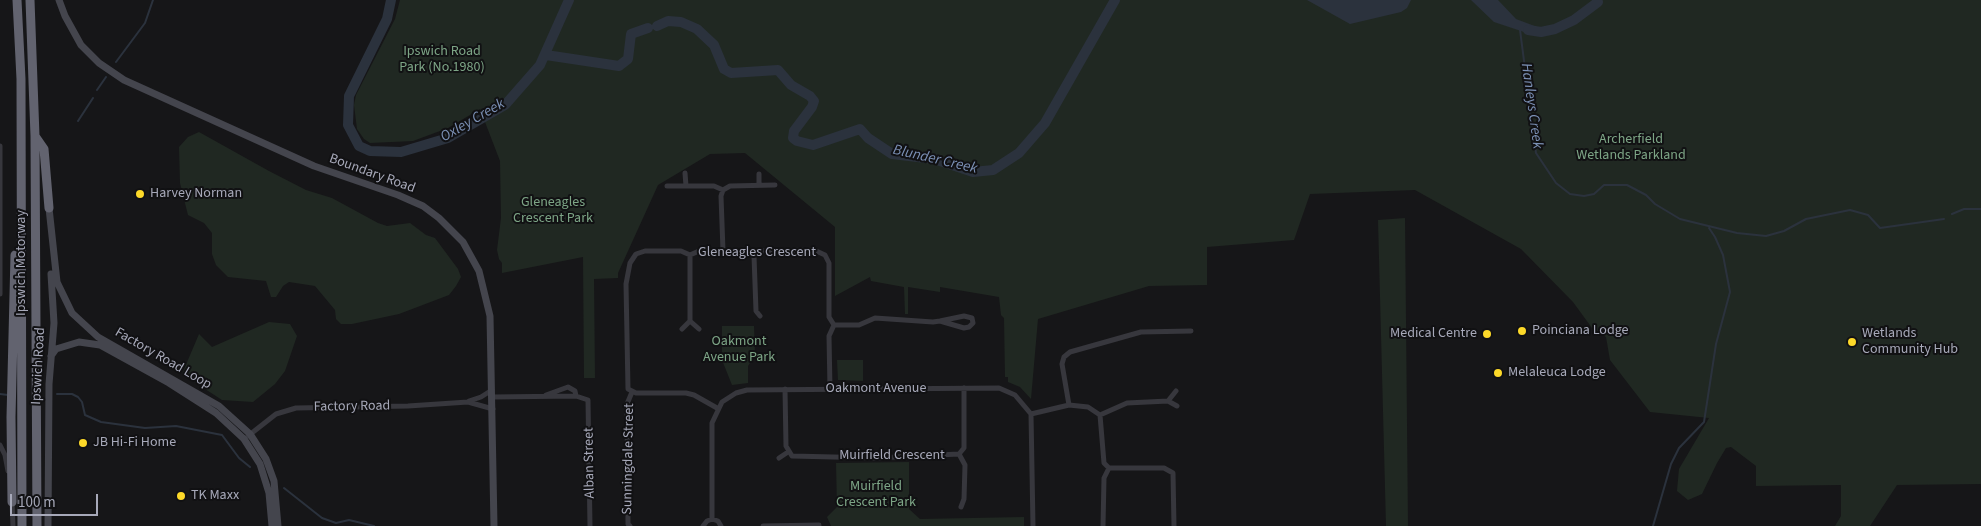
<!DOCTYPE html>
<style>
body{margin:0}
#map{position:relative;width:1981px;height:526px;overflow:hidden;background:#161618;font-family:"Source Sans 3",sans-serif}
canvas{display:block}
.scale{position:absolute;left:10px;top:494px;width:88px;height:22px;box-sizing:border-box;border:2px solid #a7a9b9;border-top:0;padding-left:6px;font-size:15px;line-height:18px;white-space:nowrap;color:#a7a9b9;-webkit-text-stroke:4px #111113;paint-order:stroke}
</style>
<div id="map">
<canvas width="1981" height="526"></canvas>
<div class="scale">100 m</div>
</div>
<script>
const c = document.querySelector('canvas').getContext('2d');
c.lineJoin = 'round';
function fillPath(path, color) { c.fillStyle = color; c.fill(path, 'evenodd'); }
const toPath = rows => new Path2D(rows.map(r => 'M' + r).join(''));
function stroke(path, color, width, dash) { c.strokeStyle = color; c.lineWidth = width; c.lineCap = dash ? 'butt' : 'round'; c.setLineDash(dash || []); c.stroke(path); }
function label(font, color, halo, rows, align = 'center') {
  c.font = font + ' "Source Sans 3",sans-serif'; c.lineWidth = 4; c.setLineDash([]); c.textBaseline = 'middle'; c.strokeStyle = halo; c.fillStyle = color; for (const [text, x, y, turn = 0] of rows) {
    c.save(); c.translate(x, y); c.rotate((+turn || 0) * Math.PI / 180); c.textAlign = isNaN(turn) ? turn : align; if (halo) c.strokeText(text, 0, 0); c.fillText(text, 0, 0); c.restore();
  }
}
fillPath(toPath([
 [400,0,1981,0,1981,484,1897,485,1870,526,1835,526,1841,516,1841,485,1756,486,1756,466,1731,447,1726,448,1717,463,1702,494,1688,500,1677,491,1679,469,1709,418,1650,412,1610,360,1606,337,1592,328,1573,302,1521,249,1415,190,1310,194,1294,240,1207,247,1207,285,1149,286,1038,319,1031,399,1020,387,1008,382,1008,377,1005,377,1004,318,1001,315,999,297,940,287,940,292,908,287,908,314,905,314,904,287,871,281,870,277,835,296,835,227,745,153,710,154,658,185,618,273,618,278,594,279,595,378,584,378,583,257,502,273,502,263,499,259,497,250,501,218,500,161,480,109,448,128,413,141,370,143,364,139,357,129,354,105,356,95,395,19],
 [199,132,269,171,306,190,332,198,378,223,387,226,410,223,426,235,435,238,458,269,461,277,456,286,449,295,399,314,352,324,341,324,336,319,335,310,315,286,289,282,283,286,276,297,271,297,266,281,228,277,216,265,212,254,212,233,204,223,188,215,180,183,179,147,188,137],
 [1405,218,1408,526,1386,526,1378,220],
 [269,322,290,324,297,336,285,371,275,384,253,402,222,400,182,374,199,334,212,347],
 [722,326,754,326,755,355,748,366,748,383,732,385,722,360],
 [837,360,863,360,863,381,838,380],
 [909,462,909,509,920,519,1024,517,1024,526,831,526,827,517,837,507,836,463]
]), '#202822');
fillPath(toPath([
 [1307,0,1411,0,1407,8,1401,12,1350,24],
 [1471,0,1498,0,1516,19,1540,28,1542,33,1530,34,1494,22]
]), '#2b323d');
stroke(toPath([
 [1520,30,1536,153,1556,183,1570,194,1584,196,1594,194,1604,185,1627,185,1646,195,1655,204,1680,219,1737,233,1766,236,1784,231,1806,219,1850,210,1868,215,1880,228,1944,219],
 [116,62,145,23,153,0],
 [97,90,106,77],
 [78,121,93,98],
 [1952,214,1964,209,1981,209],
 [0,394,8,395],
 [57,394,72,394,78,397,82,402,85,415,101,422,145,428,176,426,222,435,239,458,250,467],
 [284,488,322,518,336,523,349,520,374,526],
 [1653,526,1671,464,1679,448,1704,422,1716,344,1730,292,1723,255,1715,237,1709,228]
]), '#2b323d', 2);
stroke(toPath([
 [391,0,387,19,349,96,348,125,359,146,370,151,401,152,448,138,505,105,540,65,569,0],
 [657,26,668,21,681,22,697,29,714,45,724,69,731,73,778,70,791,85,810,96,814,101,812,107,794,131,793,138,797,141,813,145,860,129,868,138,892,154,934,159,973,172,993,170,1019,153,1045,123,1115,0],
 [1528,30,1541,32,1555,29,1574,20,1598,2],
 [546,55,619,66,628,59,631,34,648,28]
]), '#2b323d', 10);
stroke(toPath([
 [0,146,0,294],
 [685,173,686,186],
 [759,174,759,185],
 [667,186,714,186,723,190],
 [723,251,721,196,723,190,730,186,775,185],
 [690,255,690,321],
 [754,256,756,311,760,316],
 [834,325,859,325,875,318,933,322,940,321,964,316,972,318,973,323,969,327,964,328,940,321],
 [682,329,690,321,699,329],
 [785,389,786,446,792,456,875,458,959,454,964,448,964,388],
 [546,395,568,387,575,391,576,396],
 [493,397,576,396,588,400,590,526],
 [469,401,481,397,492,390],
 [1168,401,1177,406],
 [1069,405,1062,364,1064,357,1070,352,1141,332,1191,331],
 [717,408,694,395,686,393,636,393,628,389,626,284,630,263,636,254,645,251,681,251,690,255,699,251,748,252,754,256,761,251,814,250,825,255,829,263,829,317,834,325,829,336,830,389],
 [1031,414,1069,405,1088,407,1100,415,1104,463,1109,468,1164,468,1173,473,1174,526],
 [1100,415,1127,403,1168,401,1176,391],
 [248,436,276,414,296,408,408,406,468,402,493,409],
 [0,445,5,455,8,471],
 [959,454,965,465,964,499,961,507],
 [779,458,788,452],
 [12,502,13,526],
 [712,519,712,423,722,402,736,393,747,390,999,388,1015,395,1031,414,1033,526],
 [630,526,628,524,627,404,632,392],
 [703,526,707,521,712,519,718,521,721,526],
 [763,526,819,525],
 [1103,526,1104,478,1109,468]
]), '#37373d', 5);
stroke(toPath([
 [59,0,65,16,81,45,99,63,124,80,314,166,398,195,423,206,439,218,463,242,479,271,490,316,494,526],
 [49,208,57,282,72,313,98,337,219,406,250,434,266,459,274,481,278,526],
 [51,356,56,349,79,342,100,345,169,383,216,413,244,439,260,464,269,493,272,526],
 [48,526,49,384,54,323,51,274]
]), '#44454d', 7);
stroke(toPath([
 [17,0,21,79,22,526],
 [30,0,35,136,37,526],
 [35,136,44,149,49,208],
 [12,502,11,417,15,255]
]), '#62636f', 9);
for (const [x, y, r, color] of [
 [140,194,5,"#fdd929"],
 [1522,331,5,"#fdd929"],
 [1487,334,5,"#fdd929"],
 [1852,342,5,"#fdd929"],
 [1498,373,5,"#fdd929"],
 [83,443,5,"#fdd929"],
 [181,496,5,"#fdd929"]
]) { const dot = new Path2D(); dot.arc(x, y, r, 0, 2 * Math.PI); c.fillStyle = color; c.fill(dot); stroke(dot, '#111113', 2); }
label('14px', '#7da586', '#111113', [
 ["Ipswich Road",442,52],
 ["Park (No.1980)",442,68],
 ["Archerfield",1631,140],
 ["Wetlands Parkland",1631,156],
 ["Gleneagles",553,203],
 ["Crescent Park",553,219],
 ["Oakmont",739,342],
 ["Avenue Park",739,358],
 ["Muirfield",876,487],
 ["Crescent Park",876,503]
]);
label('14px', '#a7a9b9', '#111113', [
 ["Boundary Road",372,174,20],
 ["Gleneagles Crescent",757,253],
 ["Ipswich Motorway",22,263,-90],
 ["Factory Road Loop",163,359,30],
 ["Ipswich Road",39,366,-87],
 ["Oakmont Avenue",876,389],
 ["Factory Road",352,407,-1],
 ["Muirfield Crescent",892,456],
 ["Sunningdale Street",629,459,-89],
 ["Alban Street",590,463,-91]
]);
label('14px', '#a7a9b9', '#111113', [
 ["Harvey Norman",150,194],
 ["Poinciana Lodge",1532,331],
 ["Medical Centre",1477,334,"right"],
 ["Wetlands",1862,334],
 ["Community Hub",1862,350],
 ["Melaleuca Lodge",1508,373],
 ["JB Hi-Fi Home",93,443],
 ["TK Maxx",191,496]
], 'left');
label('italic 15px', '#7c91b6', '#111113', [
 ["Hanleys Creek",1531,106,82],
 ["Oxley Creek",473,121,-30],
 ["Blunder Creek",935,160,13]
]);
</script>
